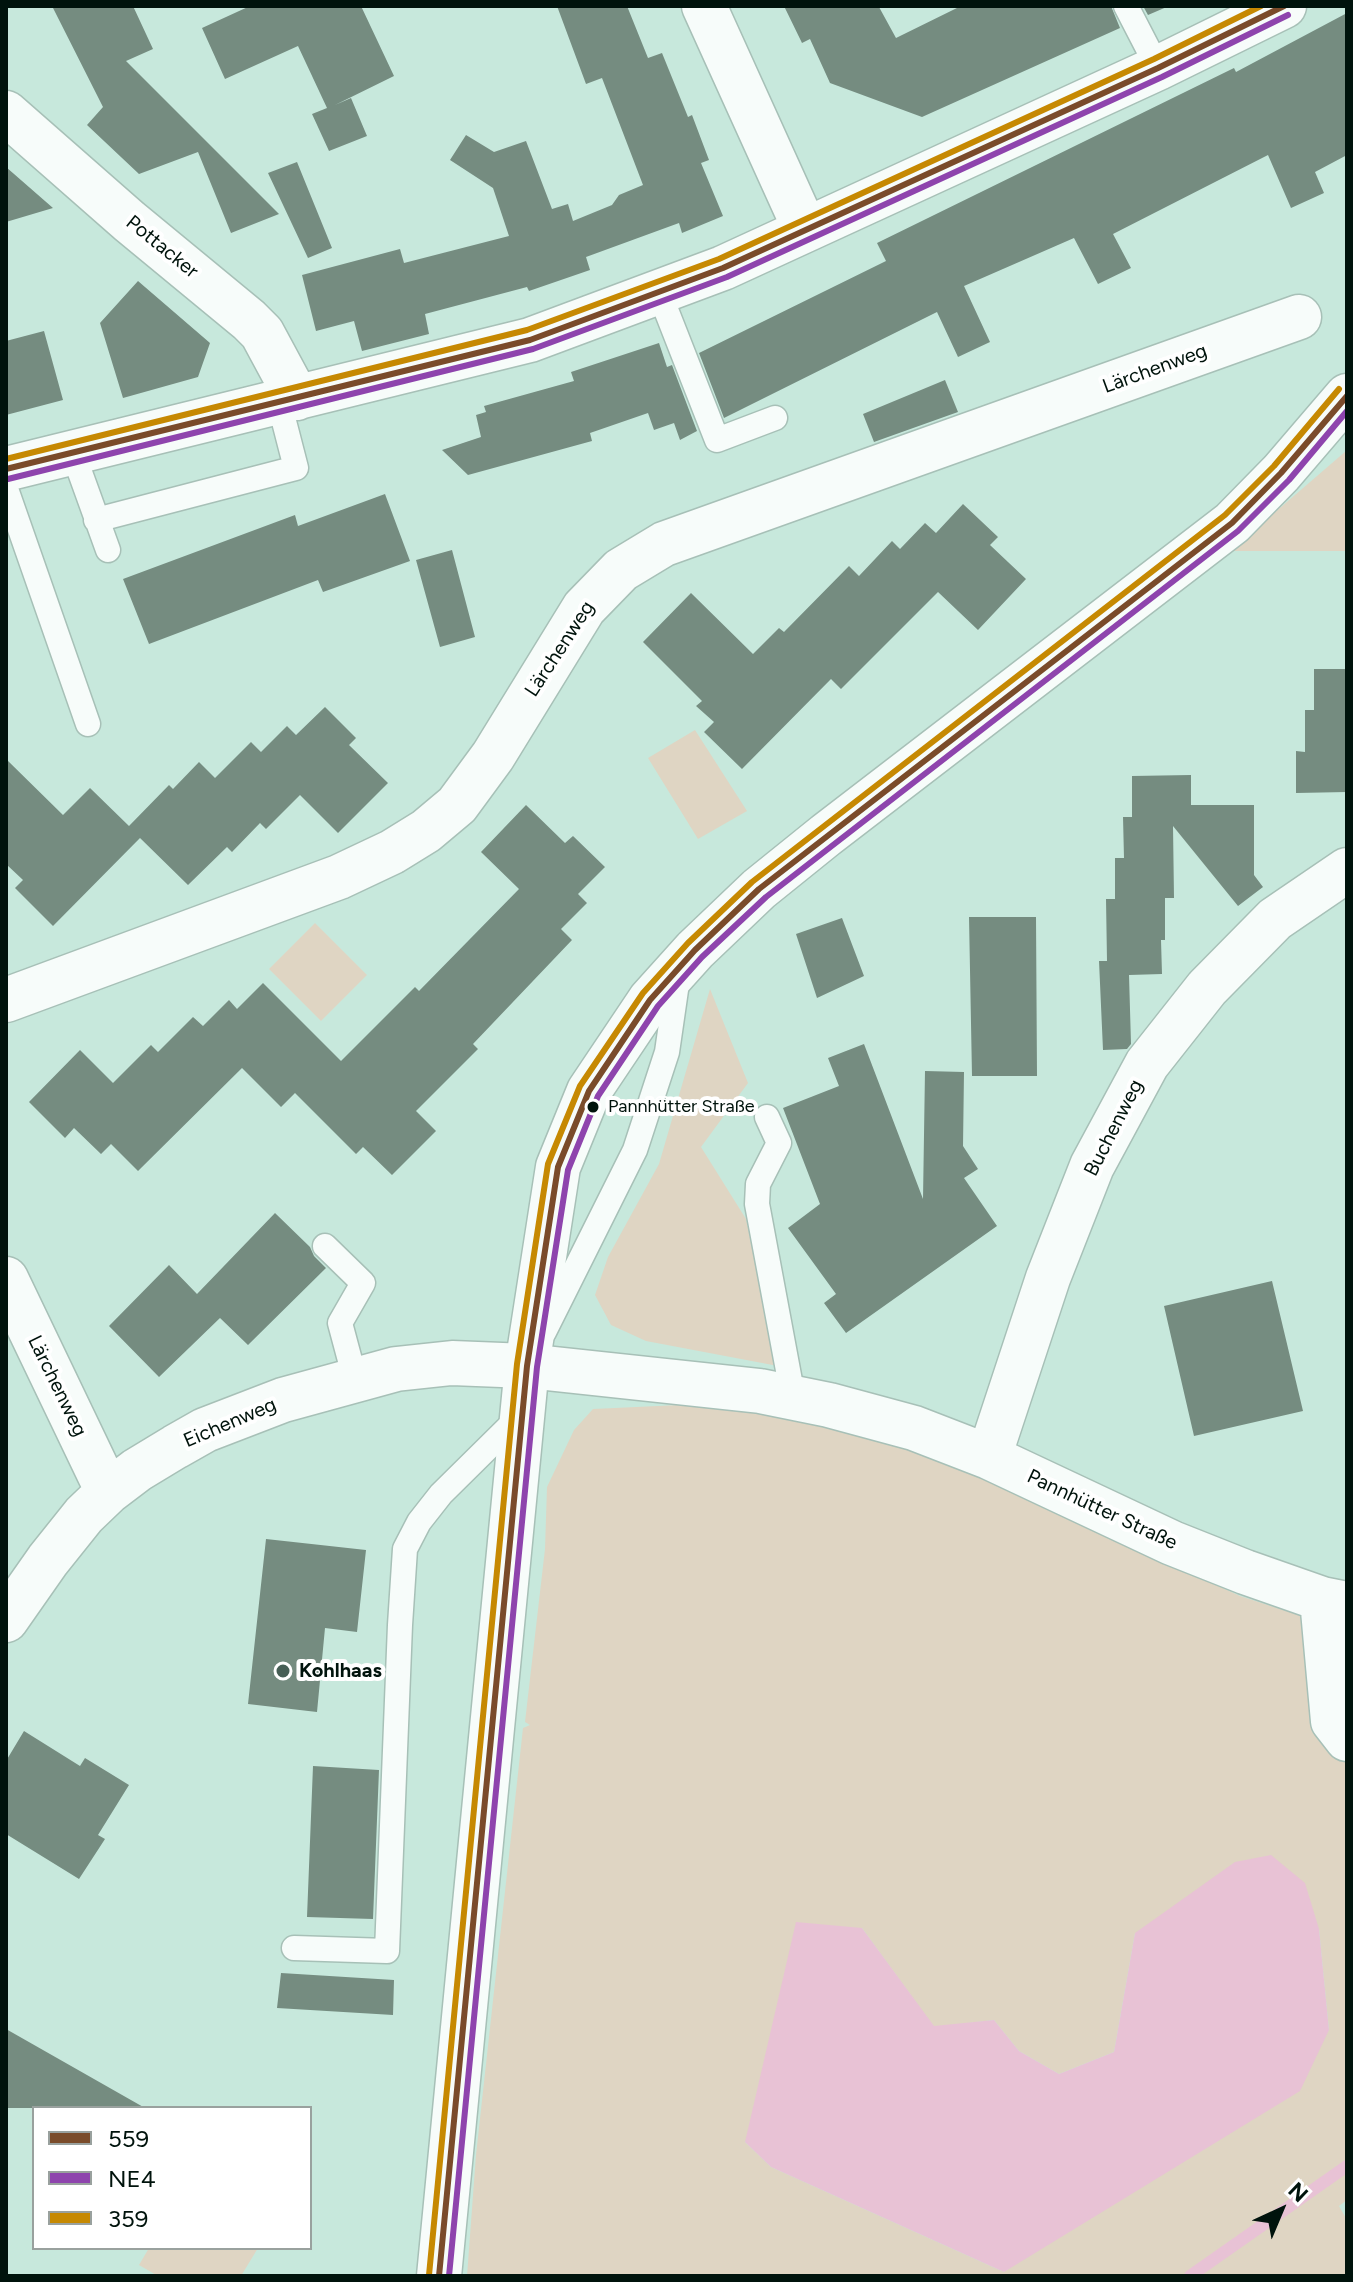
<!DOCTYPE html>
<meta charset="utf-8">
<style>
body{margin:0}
#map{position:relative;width:1353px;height:2282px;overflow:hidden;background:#c7e8dc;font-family:Figtree,sans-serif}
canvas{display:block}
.frame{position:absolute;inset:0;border:8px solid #00130c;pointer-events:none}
.legend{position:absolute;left:32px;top:2106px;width:280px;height:144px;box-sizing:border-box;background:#fff;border:2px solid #99a19e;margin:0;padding:10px 14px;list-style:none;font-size:24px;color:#00130c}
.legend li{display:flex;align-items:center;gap:16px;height:40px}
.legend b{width:40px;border:2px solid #99a19e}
.north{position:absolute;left:1241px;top:2170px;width:80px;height:80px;-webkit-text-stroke:6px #fff;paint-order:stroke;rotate:44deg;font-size:22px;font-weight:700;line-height:32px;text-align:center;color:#00130c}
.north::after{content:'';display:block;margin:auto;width:28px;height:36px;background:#00130c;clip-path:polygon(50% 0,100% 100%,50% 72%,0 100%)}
</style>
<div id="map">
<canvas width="1353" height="2282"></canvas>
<div class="frame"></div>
<ul class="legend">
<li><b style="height:10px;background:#7a4b2a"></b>559</li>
<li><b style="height:10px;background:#8e44ad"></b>NE4</li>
<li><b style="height:10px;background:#c68902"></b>359</li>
</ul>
<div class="north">N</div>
</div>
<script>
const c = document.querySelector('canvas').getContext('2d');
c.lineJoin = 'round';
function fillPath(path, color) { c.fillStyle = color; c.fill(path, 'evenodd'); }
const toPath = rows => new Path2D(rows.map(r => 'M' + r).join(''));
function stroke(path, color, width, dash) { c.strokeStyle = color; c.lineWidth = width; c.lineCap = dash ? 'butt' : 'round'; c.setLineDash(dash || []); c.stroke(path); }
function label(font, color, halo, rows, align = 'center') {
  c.font = font + ' Figtree,sans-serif'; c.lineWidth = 8; c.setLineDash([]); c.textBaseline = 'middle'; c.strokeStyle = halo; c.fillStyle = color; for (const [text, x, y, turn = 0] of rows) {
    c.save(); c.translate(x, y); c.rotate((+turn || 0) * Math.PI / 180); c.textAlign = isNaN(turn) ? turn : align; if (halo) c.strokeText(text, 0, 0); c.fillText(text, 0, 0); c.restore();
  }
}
fillPath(toPath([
 [1347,450,1347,551,1230,551,1346,451],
 [695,730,747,811,698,839,648,758],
 [315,923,367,975,321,1021,269,969],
 [710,989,748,1083,701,1147,746,1219,778,1366,646,1341,611,1325,595,1295,608,1257,659,1164],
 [701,1404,810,1414,888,1434,1240,1596,1308,1618,1347,1752,1347,2200,1339,2206,1347,2220,1347,2276,467,2276,476,2155,523,1728,530,1725,525,1722,545,1549,547,1487,574,1430,593,1409],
 [862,1928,934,2027,994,2020,1019,2051,1059,2074,1114,2052,1135,1933,1319,1929,1329,2030,1004,2272,771,2167,745,2142],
 [149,2248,258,2248,241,2276,158,2276,139,2265]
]), '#dfd5c3');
fillPath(toPath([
 [1271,1855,1305,1883,1319,1929,1329,2030,1300,2091,1004,2272,771,2167,745,2142,796,1922,862,1928,934,2026,994,2020,1019,2051,1059,2074,1114,2052,1135,1933,1235,1862]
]), '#e8c2d5');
stroke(toPath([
 [1190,2276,1347,2166]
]), '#e8c2d5', 12);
fillPath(toPath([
 [52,6,133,6,153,49,126,61,279,214,231,233,198,152,139,174,87,125,103,107],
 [250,6,361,6,394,76,335,105,351,98,367,136,329,151,312,114,327,108,298,46,225,79,202,28],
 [557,6,627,6,648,58,662,53,688,117,692,115,709,160,701,163,723,216,682,233,679,223,586,257,590,270,529,291,527,287,425,314,429,334,362,351,354,321,316,331,302,275,400,249,404,263,509,236,493,188,450,160,466,135,494,152,526,141,552,209,568,204,573,221,612,205,619,195,643,185,602,78,586,84],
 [784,6,882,6,879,7,896,38,961,6,1111,6,1120,28,922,117,830,83,810,39,802,43],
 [1143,6,1169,6,1148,15],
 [1347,13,1347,155,1315,172,1324,193,1291,208,1268,155,1113,234,1131,268,1098,284,1074,238,964,286,990,342,958,357,937,312,724,418,699,353,886,261,877,243,1234,68,1236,72],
 [297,162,332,248,308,258,268,173],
 [6,167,53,208,6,222],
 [138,281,210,343,198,377,123,398,100,323],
 [44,331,63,400,6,415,6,341],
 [659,343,667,367,672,365,697,431,680,440,674,423,654,430,648,413,590,433,592,441,468,475,442,450,481,437,476,415,486,412,484,406,574,381,571,372],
 [945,380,958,412,874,442,863,414],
 [385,494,410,561,323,592,318,580,149,644,123,579,295,515,298,526],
 [963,504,998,537,990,545,1026,579,978,630,938,592,841,689,831,679,742,769,704,732,714,722,696,706,702,701,643,642,691,593,753,654,779,628,784,632,849,566,859,576,892,541,900,549,925,523,936,533],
 [452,550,475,637,440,647,416,560],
 [1314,669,1347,669,1347,792,1296,793,1296,751,1305,752,1305,710,1314,710],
 [325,707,356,738,349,745,388,783,338,833,300,795,266,829,260,823,232,852,227,847,188,885,140,838,53,926,15,888,23,880,6,864,6,759,63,815,90,788,129,826,169,785,173,789,199,762,215,778,251,742,261,752,287,726,296,735],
 [1191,775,1191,805,1254,805,1254,875,1263,887,1238,906,1173,826,1174,898,1165,898,1165,940,1161,940,1162,974,1129,975,1131,1044,1127,1049,1103,1050,1099,961,1107,961,1106,899,1115,899,1115,858,1124,858,1123,817,1132,817,1132,776],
 [526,805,565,843,573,836,605,867,578,894,587,903,561,929,572,940,473,1044,478,1049,416,1111,436,1131,392,1175,363,1147,356,1154,295,1093,281,1107,242,1068,138,1171,111,1144,101,1154,74,1128,65,1138,29,1102,80,1050,113,1083,151,1045,158,1052,193,1017,203,1026,229,1000,237,1009,263,983,341,1061,415,987,419,991,519,889,481,852],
 [969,917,1036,917,1037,1076,972,1076],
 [842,918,864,976,817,998,796,934],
 [864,1044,923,1199,925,1071,964,1072,963,1146,978,1169,964,1178,997,1226,846,1333,824,1303,836,1294,788,1228,820,1204,783,1108,839,1086,828,1058],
 [275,1213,310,1247,314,1256,326,1268,248,1345,220,1318,159,1377,109,1326,169,1265,197,1294],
 [1272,1281,1303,1411,1194,1436,1164,1306],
 [266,1539,366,1550,357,1632,325,1628,317,1712,248,1704],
 [24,1731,80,1766,85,1758,129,1785,98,1835,105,1839,79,1879,6,1834,6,1761],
 [313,1766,379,1770,373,1919,307,1917],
 [281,1973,394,1980,393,2015,277,2008],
 [6,2029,145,2108,6,2108]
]), '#758c80');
const lane = toPath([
 [1126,6,1158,68],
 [659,292,717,440,775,418],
 [73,453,108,550],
 [6,489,88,724],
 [96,520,296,468,279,402],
 [767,1117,779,1143,758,1184,757,1204,793,1397],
 [325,1246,363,1283,340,1323,355,1379],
 [544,1332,635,1150,667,1052,678,976],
 [294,1948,387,1951,400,1625,405,1549,419,1522,441,1494,520,1416]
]);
const street = toPath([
 [704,6,805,229],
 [6,113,129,221,249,320,262,333,297,398],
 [6,469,530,340,723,268,1158,68,1284,6],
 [6,1000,339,877,392,852,426,831,457,805,493,756,584,608,621,570,664,544,1299,317],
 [6,1279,108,1492],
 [989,1457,1048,1278,1092,1166,1147,1064,1207,988,1275,919,1347,870],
 [1322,1599,1333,1721,1347,1739],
 [6,1620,48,1560,84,1515,108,1492,137,1470,175,1447,205,1430,283,1400,396,1369,452,1363,527,1366,760,1391,829,1405,914,1428,989,1457,1172,1543,1245,1572,1322,1599,1347,1604]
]);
const secondary = toPath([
 [439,2276,527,1366,558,1167,589,1091,650,1000,695,950,759,889,826,835,1232,523,1281,473,1347,396]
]);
stroke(lane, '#a7c0b7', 27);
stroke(street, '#a7c0b7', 47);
stroke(secondary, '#a7c0b7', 47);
stroke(lane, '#f7fcfa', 24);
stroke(street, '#f7fcfa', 44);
stroke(secondary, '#f7fcfa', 44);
stroke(toPath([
 [6,469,530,340,723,268,1158,68,1284,6],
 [439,2276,527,1366,558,1167,589,1091,650,1000,695,950,759,889,1232,523,1281,473,1347,396]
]), '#7a4b2a', 6);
stroke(toPath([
 [8,479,533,349,727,277,1162,77,1288,15],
 [449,2276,537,1367,568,1170,598,1096,658,1006,702,957,766,897,1238,531,1289,480,1347,411]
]), '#8e44ad', 6);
stroke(toPath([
 [6,459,527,330,719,259,1154,59,1261,6],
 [429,2275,517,1364,548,1164,580,1086,643,993,688,943,752,882,1225,515,1274,466,1339,389]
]), '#c68902', 6);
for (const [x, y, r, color] of [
 [593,1107,7,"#00130c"],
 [283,1671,8,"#465e55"]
]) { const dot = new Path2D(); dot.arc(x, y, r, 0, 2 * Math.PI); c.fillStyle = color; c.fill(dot); stroke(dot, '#fff', 3); }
label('18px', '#00130c', '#fff', [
 ["Pannhütter Straße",608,1107]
], 'left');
label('20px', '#00130c', '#fff', [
 ["Pottacker",162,247,39],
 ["Lärchenweg",1155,369,-20],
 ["Lärchenweg",560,649,-57],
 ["Buchenweg",1114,1128,-63],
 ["Lärchenweg",57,1386,64],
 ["Eichenweg",230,1423,-23],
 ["Pannhütter Straße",1102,1510,25]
]);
label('bold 20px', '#00130c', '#fff', [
 ["Kohlhaas",299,1671]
], 'left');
</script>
